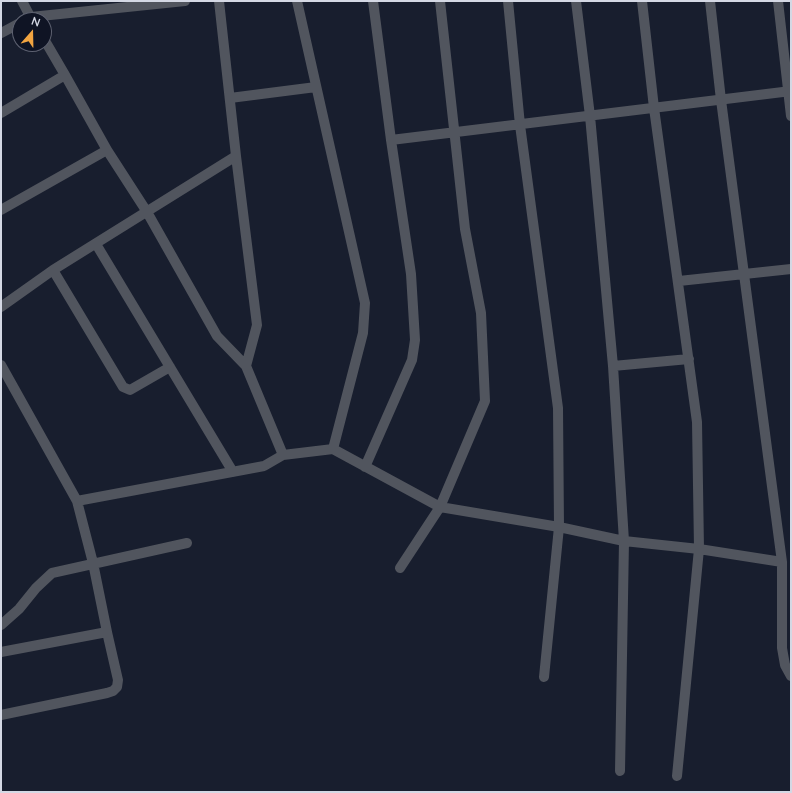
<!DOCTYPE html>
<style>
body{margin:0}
#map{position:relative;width:792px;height:793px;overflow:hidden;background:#181e2e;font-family:Lato,sans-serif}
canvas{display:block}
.frame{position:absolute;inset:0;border:2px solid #d4d8e4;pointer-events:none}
.north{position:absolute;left:12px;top:12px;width:40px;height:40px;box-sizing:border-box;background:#0f1424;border:1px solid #5e6271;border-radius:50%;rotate:20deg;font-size:11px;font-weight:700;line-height:16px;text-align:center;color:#d4d8e4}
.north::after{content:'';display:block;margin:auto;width:14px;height:18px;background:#f2a541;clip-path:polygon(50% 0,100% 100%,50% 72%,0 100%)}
</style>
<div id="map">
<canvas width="792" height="793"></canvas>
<div class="frame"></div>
<div class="north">N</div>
</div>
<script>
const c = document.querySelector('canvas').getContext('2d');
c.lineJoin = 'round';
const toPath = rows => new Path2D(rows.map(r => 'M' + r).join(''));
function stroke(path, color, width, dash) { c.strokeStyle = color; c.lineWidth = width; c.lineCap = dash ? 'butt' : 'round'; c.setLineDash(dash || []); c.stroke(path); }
stroke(toPath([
 [22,1,32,20],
 [219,1,236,156,257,325,246,366],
 [297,1,365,303,363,333,333,449],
 [508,1,520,125,558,408,559,527,544,677],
 [576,1,590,116,613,366,624,541,620,771],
 [642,1,654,108,697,422,699,549,677,776],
 [710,1,721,100,782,562,782,648,785,665,791,676],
 [778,1,791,116],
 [25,20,31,17,185,1],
 [1,33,20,23],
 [44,39,65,75,107,150,147,212,217,336,246,366,283,455],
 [230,98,316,87],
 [1,113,65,75],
 [391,140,791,91],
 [1,210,107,150],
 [96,244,233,472],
 [53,270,123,387,130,390,170,367],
 [679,281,791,269],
 [1,307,53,270,236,156],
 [1,365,77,501,93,563,107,632,118,680,117,687,113,691,107,693,1,715],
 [613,366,689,359],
 [365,467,412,360,415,340,411,274,391,140,373,1],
 [77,501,264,466,283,455,333,449,440,507,559,527,624,541,699,549,782,562],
 [400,568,440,507,485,401,481,313,465,229,440,1],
 [1,625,19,609,36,588,52,573,187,543],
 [1,652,107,632]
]), '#51555e', 10);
</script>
